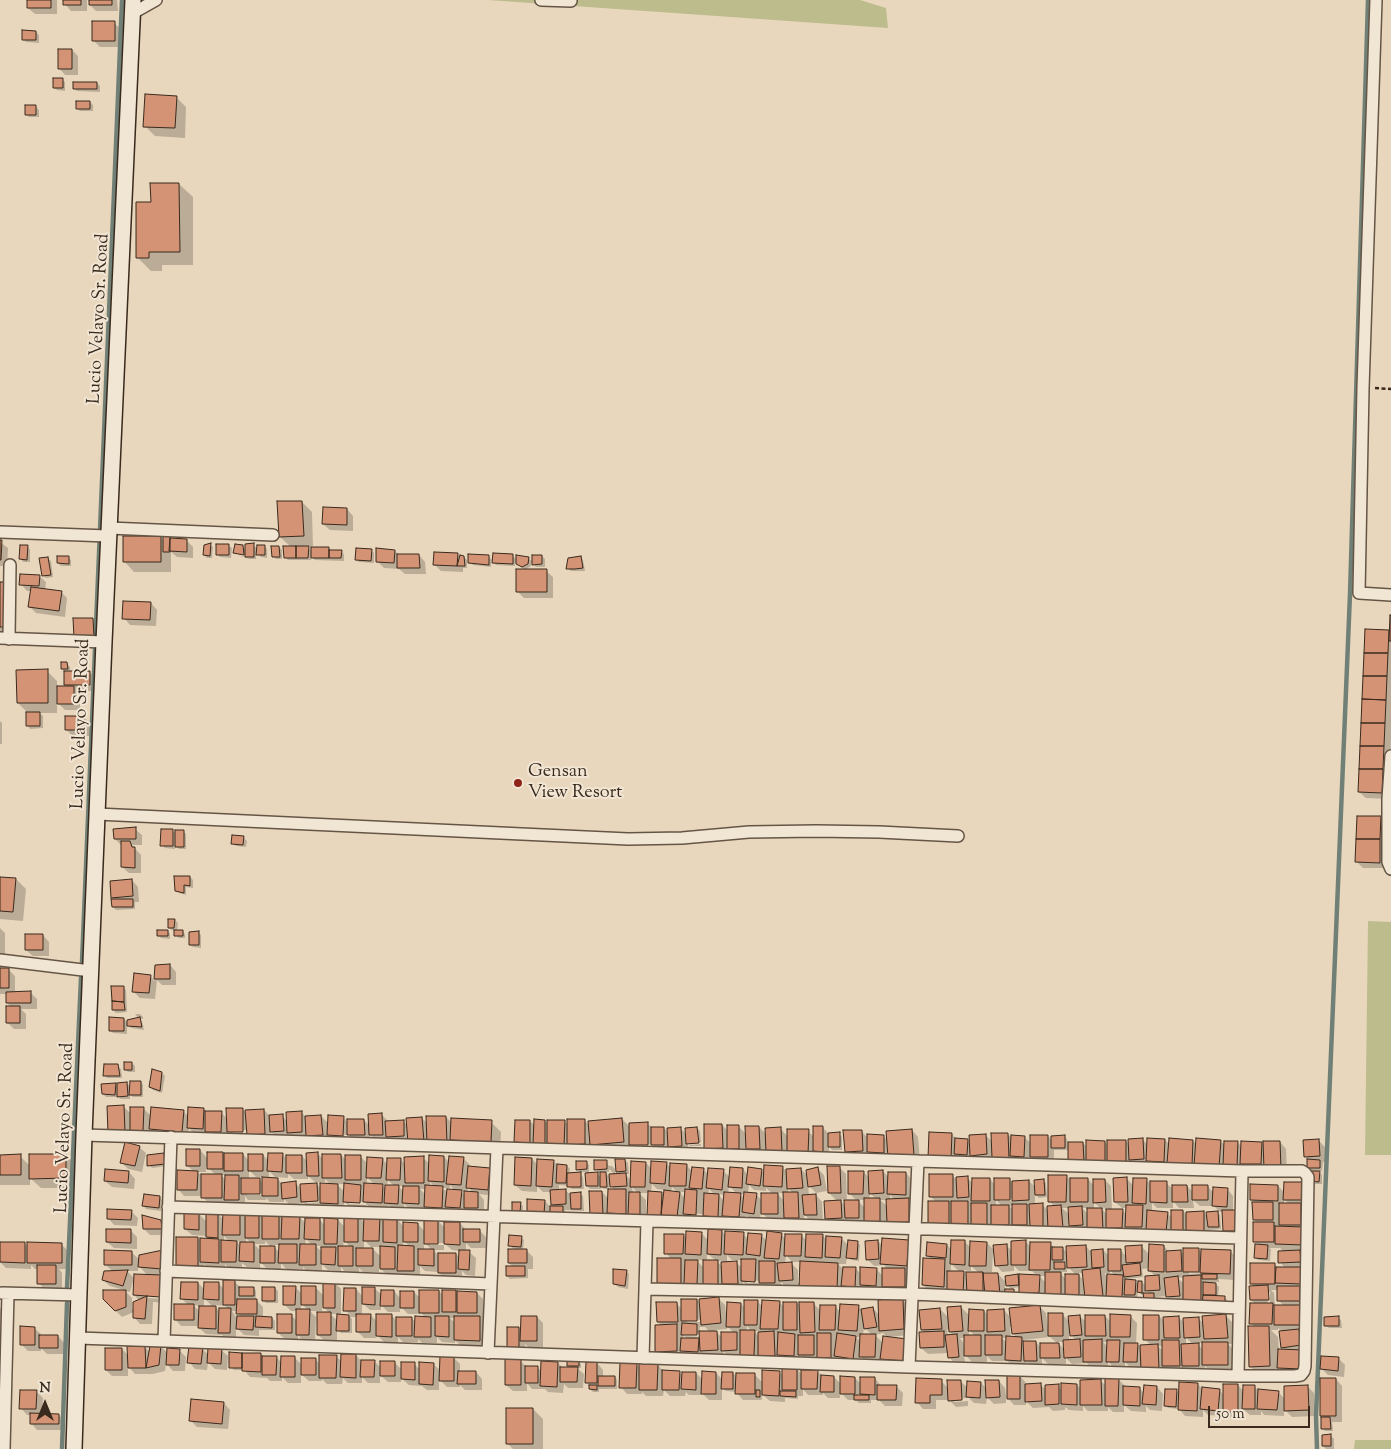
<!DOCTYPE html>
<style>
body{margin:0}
#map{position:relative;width:1391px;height:1449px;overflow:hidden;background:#e9d7bd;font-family:"Sorts Mill Goudy",serif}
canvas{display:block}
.north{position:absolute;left:20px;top:1379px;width:50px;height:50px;-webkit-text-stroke:4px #f1e5d4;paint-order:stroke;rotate:0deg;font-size:14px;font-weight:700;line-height:20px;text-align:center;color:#392a1d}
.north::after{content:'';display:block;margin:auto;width:18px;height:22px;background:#392a1d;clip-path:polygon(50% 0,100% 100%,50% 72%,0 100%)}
.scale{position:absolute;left:1208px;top:1406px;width:102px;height:22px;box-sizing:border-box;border:2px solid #392a1d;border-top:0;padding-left:6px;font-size:15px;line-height:18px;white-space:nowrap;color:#392a1d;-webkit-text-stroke:4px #f1e5d4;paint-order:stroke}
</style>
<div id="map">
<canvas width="1391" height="1449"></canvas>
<div class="north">N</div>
<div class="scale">50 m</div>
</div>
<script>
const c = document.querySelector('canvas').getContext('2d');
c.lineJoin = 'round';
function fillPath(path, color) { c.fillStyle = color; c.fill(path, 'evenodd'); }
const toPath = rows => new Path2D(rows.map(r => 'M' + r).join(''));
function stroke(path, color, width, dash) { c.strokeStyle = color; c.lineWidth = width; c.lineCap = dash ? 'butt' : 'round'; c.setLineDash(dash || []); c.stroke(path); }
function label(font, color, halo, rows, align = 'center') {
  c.font = font + ' "Sorts Mill Goudy",serif'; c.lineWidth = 4; c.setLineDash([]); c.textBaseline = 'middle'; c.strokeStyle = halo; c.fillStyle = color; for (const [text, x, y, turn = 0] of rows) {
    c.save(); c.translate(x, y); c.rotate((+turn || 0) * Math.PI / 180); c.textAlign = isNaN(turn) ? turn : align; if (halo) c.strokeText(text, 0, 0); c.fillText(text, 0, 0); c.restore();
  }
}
fillPath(toPath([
 [488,0,860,0,886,8,888,28],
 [1368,921,1391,922,1391,1155,1365,1155],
 [1355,1440,1391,1440,1391,1449,1354,1449]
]), '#bdbc8d');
fillPath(toPath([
 [28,0,57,0,57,14,35,14,28,8],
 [65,0,87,0,87,11,71,11,65,4],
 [90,0,117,0,118,11,96,11,90,5],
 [114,23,121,29,121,47,100,47,93,40],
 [36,32,39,35,39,43,26,42,23,39],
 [72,50,78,56,78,75,65,75,59,68],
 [62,79,65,82,65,91,57,90,54,88],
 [97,83,100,86,100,92,77,91,74,88],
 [176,97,186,107,185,138,155,136,145,126],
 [90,102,93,105,93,111,80,111,77,108],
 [36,107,39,110,39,117,29,117,26,114],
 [179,184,193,197,193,265,162,265,162,271,151,271,137,257],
 [302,502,312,512,313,548,328,548,331,551,341,551,344,554,344,561,315,560,311,556,311,560,288,560,285,557,291,547,280,537],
 [307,546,313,546,312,552],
 [347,509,353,516,353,531,330,530,323,524],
 [169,536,172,539,187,541,193,547,193,558,177,557,171,552,171,572,134,572,124,561,161,537,164,541],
 [0,542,8,548,7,566,0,566],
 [210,545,213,547,212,558,207,558,204,555],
 [253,545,258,549,264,546,267,549,267,558,261,557,256,553,256,559,249,559,237,555,250,558,250,556,236,552,236,554,235,553,242,547,246,550],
 [229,546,232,548,231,558,220,557,217,554],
 [28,547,30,550,30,562,23,562,21,559],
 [279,547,282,550,282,559,276,559,273,556],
 [371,550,374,553,374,563,359,562,356,559],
 [395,551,399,555,419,555,425,562,426,574,405,574,399,569,384,568,377,561],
 [457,554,461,558,464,557,467,560,467,568,463,568,463,572,441,571,434,564],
 [488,556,493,561,513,556,517,560,528,558,533,562,542,556,545,559,545,567,536,567,531,562,531,566,525,570,515,562,515,566,496,565,491,560,491,567,473,565,470,562],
 [68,557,71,560,71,566,61,566,58,563],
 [581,557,583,560,585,571,571,571,568,568],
 [48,559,51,561,53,577,46,578,43,575],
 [546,571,553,577,553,598,524,598,517,591],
 [39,576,46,582,45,590,61,592,67,598,65,617,36,613,30,607,32,591,27,591,21,584],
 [0,583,6,583,16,593,16,637,0,637],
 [151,603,157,610,156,626,130,625,124,618],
 [93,619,99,626,100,644,81,644],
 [1391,625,1391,737,1389,799,1366,798,1359,792,1366,631,1391,631],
 [67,664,70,667,70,672,89,672,96,678,96,691,77,691,80,694,80,710,65,710,57,702,57,713,39,713,43,716,43,728,30,729,28,726,27,712,18,703,47,671,57,681,57,687,68,687,65,684,65,672,62,669],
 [84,717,90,724,90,736,72,736,66,729],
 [0,721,2,723,2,744,0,744],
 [1381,817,1387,824,1386,868,1363,868,1357,862],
 [135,829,142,835,142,845,132,845,141,855,141,873,129,873,122,867,122,846,115,839],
 [173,831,176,834,183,831,186,834,186,849,179,849,175,845,175,849,165,848,162,845],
 [244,838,247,841,246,847,236,846,233,843],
 [190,877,193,880,193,888,186,887,186,895,179,893,176,890],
 [0,878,16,879,26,889,23,921,0,919],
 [132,880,138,887,139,902,135,902,135,909,116,910,113,907,115,900,112,897],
 [170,920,175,920,178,923,177,931,182,931,185,934,185,938,179,938,176,935,176,930,172,930,169,928],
 [0,928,5,933,5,956,0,956],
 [168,931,170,934,170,939,161,938,158,935],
 [198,932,201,935,201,948,193,947,190,945],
 [43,935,49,942,49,956,33,956,26,950],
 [170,965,176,972,176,985,162,985,157,980,155,999,140,998,133,991,150,976,155,981,156,966],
 [0,969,8,969,15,976,15,993,31,993,37,999,37,1009,21,1009,26,1014,26,1029,14,1029,7,1022,12,1008,7,1003,7,994,0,994],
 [123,987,126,990,127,1012,116,1013,113,1010],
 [135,1014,140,1014,143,1017,143,1019,139,1018,142,1022,144,1030,131,1028,127,1024,127,1034,113,1033,110,1030,124,1019,128,1024,139,1019],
 [132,1063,135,1066,135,1072,128,1072,125,1069],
 [118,1066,121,1069,122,1078,107,1078,105,1075],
 [162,1073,165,1076,162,1093,153,1090,150,1087],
 [141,1082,143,1085,143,1097,133,1097,130,1095,130,1099,121,1099,119,1097,106,1097,103,1094,115,1085,118,1087,127,1083,130,1087],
 [123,1106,131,1114,143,1108,151,1116,183,1111,188,1116,204,1109,207,1112,221,1113,228,1119,242,1109,247,1114,264,1110,270,1116,282,1116,287,1121,301,1112,306,1117,321,1116,329,1124,343,1117,346,1121,364,1120,370,1126,382,1115,389,1122,403,1121,408,1126,422,1118,428,1124,446,1117,452,1123,491,1122,501,1132,500,1152,394,1143,389,1138,389,1141,377,1141,370,1135,371,1141,355,1141,349,1135,349,1142,334,1141,328,1135,329,1141,294,1139,290,1134,290,1137,277,1138,271,1131,271,1133,252,1134,234,1138,228,1131,227,1138,194,1134,189,1128,188,1137,157,1135,150,1128,149,1137,116,1139],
 [233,1130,249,1130,249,1133,233,1133],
 [333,1134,349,1135,349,1138,333,1137],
 [622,1119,630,1127,647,1123,652,1128,664,1128,669,1134,681,1129,687,1135,697,1128,700,1131,701,1142,688,1143,688,1152,676,1153,670,1147,670,1151,659,1151,654,1147,654,1151,637,1151,630,1144,630,1148,598,1151,591,1144,591,1150,522,1148,515,1142,530,1121,535,1126,545,1121,549,1125,564,1121,568,1125,584,1120,590,1126],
 [635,1144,654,1144,654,1146,635,1147],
 [722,1125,728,1131,739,1127,747,1135,759,1127,767,1135,780,1128,788,1137,808,1131,814,1137,823,1128,829,1134,839,1134,842,1137,842,1150,832,1150,829,1146,829,1157,820,1157,814,1151,814,1160,754,1155,745,1147,745,1155,735,1155,729,1149,729,1154,712,1155,705,1148],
 [912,1130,918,1137,920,1161,874,1158,868,1152,869,1157,852,1158,846,1152,861,1131,868,1138,883,1136,888,1141],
 [952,1134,957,1140,967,1140,971,1144,985,1135,993,1142,1007,1134,1012,1138,1024,1137,1031,1143,1048,1136,1052,1141,1064,1136,1067,1139,1067,1143,1083,1143,1087,1147,1105,1142,1108,1145,1126,1141,1129,1145,1143,1140,1148,1145,1165,1140,1170,1145,1193,1141,1197,1145,1220,1141,1225,1145,1238,1143,1242,1147,1261,1143,1265,1146,1280,1142,1286,1149,1287,1175,1137,1166,1132,1162,1132,1168,1093,1170,1069,1150,1054,1150,1054,1162,1037,1162,1030,1155,1030,1163,978,1162,969,1153,969,1157,936,1164],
 [1319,1141,1325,1147,1326,1162,1323,1162,1322,1171,1317,1170,1322,1175,1322,1184,1314,1184,1311,1181,1313,1172,1308,1167,1308,1160,1305,1156],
 [701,1144,701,1146,690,1146,689,1145],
 [139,1147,146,1153,142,1172,128,1169,122,1163],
 [200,1150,208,1159,222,1153,226,1156,243,1154,249,1161,263,1155,269,1161,282,1154,287,1159,302,1156,308,1162,317,1153,323,1159,341,1155,347,1161,360,1156,368,1164,382,1159,388,1165,401,1160,405,1164,423,1158,430,1164,444,1157,449,1162,463,1158,470,1165,469,1168,489,1170,496,1176,494,1196,479,1194,484,1200,484,1214,471,1214,467,1209,466,1214,453,1213,448,1208,448,1214,431,1213,425,1207,425,1210,410,1209,404,1204,404,1210,392,1209,388,1205,388,1209,371,1208,366,1204,366,1209,351,1208,344,1201,344,1210,309,1208,304,1203,290,1205,284,1199,284,1202,270,1202,266,1198,266,1200,248,1200,245,1196,245,1206,232,1206,228,1202,228,1204,209,1204,202,1196,184,1196,178,1189,194,1172,187,1165],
 [206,1166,216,1175,203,1177,197,1172,206,1172],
 [249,1170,256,1177,263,1177,263,1183,259,1179,249,1179],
 [269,1171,277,1179,269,1179],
 [288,1174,294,1179,308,1179,308,1176,315,1182,325,1182,325,1179,331,1185,321,1189,317,1184,302,1189,295,1183,282,1184,276,1177,288,1178],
 [221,1175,226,1175,226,1180],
 [367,1177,375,1185,367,1184],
 [388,1180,394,1186,387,1186],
 [430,1182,435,1187,430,1187],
 [336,1184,345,1184,345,1192],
 [381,1184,387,1184,386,1189],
 [450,1185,455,1191,448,1193,445,1190,442,1190,442,1188,450,1188],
 [398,1186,404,1186,404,1192],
 [468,1187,473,1193,467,1193],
 [420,1189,426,1189,425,1194],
 [460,1190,466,1191,465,1196],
 [247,1193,266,1193,266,1195,247,1195],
 [324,1200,324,1202,307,1203,307,1201],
 [349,1201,366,1202,366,1205,349,1204],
 [164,1154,167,1157,167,1166,152,1168,149,1165],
 [66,1155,76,1165,76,1188,41,1188,30,1178,30,1185,0,1185,0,1156,20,1156,30,1166],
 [532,1159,538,1165,553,1161,557,1165,567,1166,570,1169,569,1174,580,1174,583,1177,584,1189,572,1189,569,1186,559,1185,559,1190,565,1190,572,1196,580,1194,583,1196,584,1211,565,1210,565,1216,534,1219,545,1201,551,1208,555,1208,552,1204,551,1192,543,1192,537,1186,537,1192,522,1191,515,1185],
 [625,1160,628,1163,629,1174,625,1174,632,1181,646,1163,652,1169,666,1163,671,1168,686,1165,692,1171,703,1169,709,1175,723,1171,730,1177,743,1169,748,1175,761,1170,765,1174,782,1167,788,1173,801,1169,808,1176,818,1169,824,1175,827,1191,816,1193,808,1185,809,1196,816,1195,822,1202,823,1221,811,1221,804,1214,804,1224,792,1224,784,1217,784,1220,769,1220,761,1212,760,1220,749,1218,746,1215,745,1223,730,1222,724,1216,724,1223,711,1222,702,1214,702,1220,691,1220,685,1213,683,1223,655,1222,649,1193,639,1193,646,1200,646,1222,615,1219,609,1213,609,1221,598,1221,602,1192,609,1199,615,1190,609,1184,609,1189,604,1189,600,1186,601,1189,590,1189,587,1186,586,1172,580,1172,577,1169,586,1162,589,1165,589,1174,597,1174,601,1177,601,1172,599,1172,596,1169,606,1161,609,1166,612,1166,617,1171],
 [609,1169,615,1175,615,1169,621,1175,611,1178,604,1172,609,1172],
 [652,1184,657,1189,666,1190,664,1196,661,1193,651,1193],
 [749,1185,754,1190,766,1191,766,1188,773,1194,762,1201,756,1194,748,1193],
 [729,1186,737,1194,728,1194],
 [632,1187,638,1193,633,1193],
 [672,1187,678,1193,671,1192],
 [788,1188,793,1193,788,1193],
 [709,1189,715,1195,708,1195],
 [679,1192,686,1192,685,1198],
 [777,1193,784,1193,784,1201],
 [718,1194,725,1195,724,1201],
 [739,1194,745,1194,745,1199],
 [690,1213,702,1214,702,1216,690,1215],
 [840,1168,846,1174,847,1202,857,1201,849,1193,863,1172,870,1178,883,1171,889,1178,906,1173,912,1180,912,1201,909,1201,915,1206,915,1228,895,1229,886,1220,886,1228,865,1224,852,1224,848,1219,848,1224,832,1225,826,1219,837,1201,829,1193],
 [870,1193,876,1199,869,1199],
 [890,1195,895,1200,890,1200],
 [839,1199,846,1199,846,1207],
 [857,1200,865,1200,865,1208],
 [880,1200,888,1200,888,1207],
 [129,1172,135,1179,134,1189,112,1187,105,1181],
 [952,1175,957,1181,967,1178,973,1183,990,1179,995,1185,1009,1179,1012,1182,1029,1181,1036,1188,1043,1180,1046,1183,1047,1197,1039,1198,1035,1194,1035,1205,1042,1204,1048,1211,1055,1207,1049,1201,1066,1176,1070,1180,1088,1179,1094,1186,1105,1180,1111,1186,1112,1210,1122,1210,1127,1215,1127,1208,1122,1208,1115,1202,1127,1179,1134,1186,1146,1180,1151,1184,1166,1183,1173,1189,1187,1186,1194,1193,1207,1186,1214,1193,1227,1189,1233,1196,1233,1211,1243,1237,1230,1237,1224,1230,1224,1212,1220,1212,1214,1206,1200,1206,1193,1200,1194,1208,1179,1208,1173,1201,1173,1208,1157,1208,1152,1203,1152,1212,1167,1213,1172,1218,1183,1211,1188,1216,1204,1213,1208,1217,1217,1212,1220,1215,1221,1229,1210,1230,1210,1238,1133,1233,1128,1228,1128,1234,1114,1234,1108,1228,1108,1236,1077,1232,1068,1223,1069,1234,1020,1230,1015,1226,1015,1231,936,1232,936,1202,931,1197],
 [1016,1198,1016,1201,1000,1201,1000,1199],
 [996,1200,1002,1206,996,1206],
 [1094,1202,1101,1209,1108,1208,1107,1215,1102,1209,1094,1210],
 [1009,1206,1014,1206,1014,1211],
 [1062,1208,1069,1208,1070,1215],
 [1082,1208,1088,1208,1088,1214],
 [1305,1184,1309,1251,1299,1251,1306,1258,1306,1307,1300,1307,1306,1312,1306,1331,1299,1331,1305,1336,1308,1375,1285,1374,1279,1368,1280,1376,1260,1376,1250,1366,1255,1327,1251,1323,1255,1304,1251,1300,1255,1287,1251,1283,1274,1265,1278,1268,1285,1268,1280,1262,1284,1252,1280,1248,1269,1248,1271,1249,1270,1261,1258,1260,1255,1257,1259,1246,1254,1241,1258,1224,1254,1220,1254,1202,1251,1200,1278,1186,1285,1193],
 [1284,1199,1290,1205,1284,1205],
 [1271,1290,1278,1290,1278,1300,1284,1306,1275,1306,1274,1293],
 [1267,1292,1270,1292,1270,1306,1268,1306],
 [1278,1328,1283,1332,1282,1348,1286,1351,1279,1351,1278,1337,1271,1330,1278,1330],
 [160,1197,162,1200,161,1211,146,1209,144,1206],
 [520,1203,523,1206,523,1215,516,1214],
 [131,1211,138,1218,137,1226,114,1225,108,1218],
 [240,1212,246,1219,259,1213,263,1217,279,1215,283,1219,299,1217,306,1223,320,1220,325,1226,338,1220,345,1227,358,1216,365,1223,379,1217,384,1222,397,1219,404,1227,418,1224,425,1232,438,1221,445,1228,460,1223,466,1230,479,1230,486,1237,486,1248,471,1248,466,1243,466,1252,469,1252,476,1258,475,1276,466,1275,462,1271,462,1279,446,1279,438,1272,425,1271,420,1266,420,1277,405,1277,401,1273,401,1275,387,1275,379,1267,379,1272,363,1272,359,1268,359,1272,345,1272,341,1267,341,1271,328,1270,322,1264,322,1271,307,1271,303,1267,303,1269,286,1269,281,1263,281,1269,267,1269,260,1261,260,1268,247,1267,242,1263,242,1268,229,1268,225,1264,225,1269,208,1268,204,1264,204,1272,177,1265,198,1238,202,1242,207,1240,207,1236,192,1235,185,1229,199,1214,207,1222,218,1214,224,1220],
 [224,1236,230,1242,224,1242],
 [246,1238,252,1244,246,1244],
 [306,1239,312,1245,305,1245],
 [344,1240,351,1248,343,1248],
 [364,1240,371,1247,381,1247,381,1257,373,1249,364,1249],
 [403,1240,410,1247,403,1247],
 [236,1241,241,1241,241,1246],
 [265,1241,271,1247,261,1251,254,1244,265,1244],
 [424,1242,433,1251,424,1250],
 [430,1243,444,1243,452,1250,460,1251,460,1258,456,1254,439,1256,433,1250,444,1250,444,1245,430,1245],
 [272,1245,280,1245,280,1253],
 [316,1246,322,1246,322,1252],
 [161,1221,167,1227,168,1235,150,1235,144,1229],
 [131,1231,137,1237,137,1249,114,1248,107,1242],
 [722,1231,726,1236,743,1234,748,1239,761,1235,767,1241,781,1234,786,1239,801,1235,807,1241,822,1235,827,1240,841,1238,849,1246,857,1242,860,1245,859,1261,851,1260,847,1256,846,1264,838,1264,844,1270,856,1269,861,1274,876,1269,883,1276,888,1270,884,1265,874,1266,867,1259,878,1241,883,1246,908,1241,915,1247,914,1271,906,1271,911,1276,911,1293,890,1293,882,1286,882,1292,867,1291,862,1286,861,1293,847,1290,847,1299,810,1297,786,1287,781,1282,781,1289,767,1289,761,1284,761,1288,748,1287,743,1282,743,1290,730,1290,724,1284,724,1291,703,1290,664,1294,671,1259,666,1253,683,1235,687,1239,701,1233,709,1241],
 [707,1253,716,1261,707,1261],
 [727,1255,732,1260,743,1260,742,1268,737,1263,727,1263],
 [786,1255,792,1262,801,1262,800,1283,798,1283,798,1270,791,1263,785,1264],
 [696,1260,704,1260,704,1268],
 [716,1261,722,1261,723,1267],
 [747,1280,762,1281,761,1283,747,1283],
 [521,1238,524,1240,523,1250,526,1250,533,1257,533,1269,528,1269,528,1278,510,1279,507,1276,513,1267,509,1263,515,1250,510,1246],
 [965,1242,971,1248,987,1243,995,1251,1006,1245,1012,1251,1026,1242,1031,1247,1050,1244,1055,1248,1062,1248,1068,1253,1086,1246,1090,1251,1103,1250,1110,1257,1120,1250,1127,1257,1142,1247,1150,1255,1164,1246,1169,1252,1181,1251,1184,1255,1198,1249,1202,1253,1230,1251,1237,1258,1236,1280,1219,1279,1219,1282,1213,1282,1219,1287,1218,1297,1224,1297,1227,1300,1227,1308,1174,1303,1167,1296,1156,1297,1156,1301,1145,1295,1142,1295,1138,1291,1137,1298,1128,1297,1128,1304,1026,1299,1020,1292,1020,1287,1012,1288,1017,1293,930,1291,923,1285,932,1260,927,1255,947,1245,952,1250],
 [993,1253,995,1253,996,1265,1002,1272,1014,1271,1014,1266,1019,1271,1032,1271,1037,1276,1020,1279,1017,1276,1007,1283,998,1274,984,1275,981,1272,992,1272],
 [1063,1262,1068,1262,1068,1267,1076,1275,1066,1279,1059,1272,1067,1272,1067,1266],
 [951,1264,960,1272,951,1272],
 [971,1266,979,1273,968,1276,962,1270,971,1271],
 [1150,1268,1150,1271,1155,1276,1146,1286,1142,1282,1139,1285,1135,1281,1127,1281,1127,1279,1143,1277,1142,1269],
 [1110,1270,1115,1276,1105,1275,1105,1273,1110,1273],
 [1189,1271,1205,1271,1205,1273,1189,1274],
 [1077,1273,1084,1273,1084,1281],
 [1039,1276,1046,1276,1046,1283],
 [1184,1277,1184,1284,1178,1278],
 [1005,1283,1012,1290,1005,1290],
 [1145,1289,1150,1294,1145,1294],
 [24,1243,28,1247,61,1244,68,1251,68,1269,59,1269,62,1273,62,1290,45,1290,39,1283,39,1269,35,1269,31,1265,31,1269,6,1268,0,1262],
 [163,1251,168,1275,159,1274,168,1283,166,1303,153,1302,152,1324,140,1324,134,1317,134,1312,122,1317,115,1310,124,1290,110,1286,103,1280,113,1272,105,1264,131,1252,140,1260],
 [138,1265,148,1276,134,1295,140,1301,134,1309,132,1309,132,1298,125,1291,130,1292,134,1278,127,1271,138,1271],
 [144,1295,167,1296,167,1299,147,1298],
 [626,1271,629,1274,628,1289,618,1287,615,1284],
 [235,1282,241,1288,254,1288,256,1291,256,1300,263,1307,263,1318,272,1318,275,1321,275,1330,259,1330,259,1336,244,1335,236,1327,236,1339,226,1339,222,1335,206,1334,199,1328,199,1326,181,1326,175,1319,188,1305,182,1299,198,1283,205,1290,219,1284,224,1289],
 [204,1298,213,1307,204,1307],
 [194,1305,200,1306,200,1311,196,1308],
 [214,1305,225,1306,229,1309,220,1312],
 [232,1311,238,1311,238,1314,241,1317,236,1317],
 [335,1283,341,1289,341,1316,351,1316,345,1310,356,1289,363,1297,374,1288,382,1295,394,1291,401,1299,414,1292,421,1299,439,1291,444,1296,455,1292,459,1295,477,1293,483,1299,483,1321,486,1324,486,1347,461,1346,455,1340,455,1343,442,1342,437,1337,437,1343,422,1343,418,1339,418,1342,403,1342,398,1337,398,1343,384,1342,377,1335,376,1338,364,1338,357,1331,357,1317,350,1317,352,1319,352,1333,341,1333,337,1329,337,1341,325,1341,318,1335,330,1314,322,1305,322,1311,310,1311,316,1317,315,1341,303,1341,298,1335,298,1339,285,1339,278,1333,291,1315,297,1321,297,1311,291,1311,284,1304,295,1287,302,1294,316,1288,324,1296],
 [301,1303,308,1310,301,1310],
 [362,1303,370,1310,381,1310,381,1305,388,1312,400,1312,400,1306,408,1314,420,1314,420,1312,426,1318,416,1322,411,1318,397,1321,392,1316,378,1322,370,1315,362,1315],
 [330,1314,338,1314,338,1321],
 [450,1318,455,1318,455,1323],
 [275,1288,278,1291,278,1303,266,1303,263,1300],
 [719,1299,725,1305,726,1314,728,1314,728,1304,741,1304,745,1308,745,1301,757,1301,763,1307,763,1301,779,1302,784,1307,784,1303,797,1303,801,1307,801,1304,814,1304,821,1311,821,1306,835,1306,840,1312,841,1306,858,1307,862,1310,873,1308,879,1315,879,1301,902,1300,909,1306,910,1335,887,1337,883,1333,875,1335,883,1343,884,1338,906,1340,913,1347,910,1367,888,1365,881,1358,881,1363,867,1363,860,1356,859,1365,842,1362,837,1358,837,1364,825,1364,821,1361,806,1361,800,1355,800,1362,784,1361,781,1358,781,1362,766,1362,761,1356,761,1355,746,1354,746,1357,760,1357,760,1362,748,1362,742,1356,729,1356,723,1351,724,1356,708,1356,704,1353,704,1358,688,1357,683,1353,683,1357,662,1358,656,1351,656,1326,662,1326,658,1322,658,1304,676,1303,682,1309,682,1300,697,1300,701,1304,700,1300],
 [687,1319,704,1320,704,1322,687,1322],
 [727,1326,734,1333,722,1333,722,1338,715,1330,727,1329],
 [747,1326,752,1332,746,1332],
 [700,1327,705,1327,710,1332,699,1333],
 [864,1327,872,1335,863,1335],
 [754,1331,759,1331,759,1337],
 [684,1333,703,1334,703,1337,684,1336,688,1339,683,1339],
 [696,1337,701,1338,701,1343],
 [856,1337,861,1337,861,1342],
 [887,1358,910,1361,910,1363,887,1361],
 [1039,1306,1046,1313,1048,1328,1049,1328,1062,1314,1070,1322,1080,1316,1086,1322,1105,1316,1111,1322,1130,1316,1137,1323,1136,1344,1142,1348,1151,1346,1145,1339,1159,1316,1165,1322,1179,1318,1185,1323,1198,1318,1204,1324,1225,1315,1232,1322,1233,1344,1228,1344,1234,1350,1234,1371,1210,1371,1205,1366,1205,1372,1189,1372,1186,1368,1186,1372,1170,1372,1165,1367,1165,1375,1131,1368,1125,1362,1125,1368,1114,1368,1108,1361,1108,1368,1091,1368,1087,1363,1072,1364,1066,1358,1066,1364,1048,1364,1042,1358,1042,1367,1032,1367,1027,1362,1027,1367,1013,1366,1007,1361,992,1361,987,1356,987,1362,972,1362,964,1354,965,1363,955,1364,949,1357,948,1353,928,1354,921,1348,926,1333,922,1330,940,1309,949,1318,961,1307,970,1316,984,1311,988,1315,1004,1310,1011,1318],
 [1010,1327,1012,1327,1013,1334,1018,1338,1011,1338],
 [947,1329,953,1335,948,1336],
 [969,1330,975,1336,969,1336],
 [1069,1333,1076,1340,1069,1341],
 [1050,1337,1058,1344,1041,1348,1036,1342,1026,1343,1023,1340],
 [1186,1337,1193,1345,1186,1345],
 [960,1338,966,1338,966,1347,964,1348,963,1342],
 [1002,1338,1008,1338,1007,1343],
 [1057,1342,1065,1342,1065,1350],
 [1103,1342,1108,1342,1108,1347],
 [1197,1343,1203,1343,1203,1350],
 [1158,1346,1163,1346,1163,1351],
 [0,1308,5,1313,5,1328,0,1328],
 [537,1317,543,1323,543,1347,528,1347,525,1344,525,1354,515,1354,519,1328,522,1331],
 [1338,1318,1341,1320,1342,1328,1329,1328,1326,1326],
 [34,1328,41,1334,41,1336,58,1336,64,1343,64,1354,47,1354,41,1348,41,1351,28,1351,21,1344],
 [0,1338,4,1341,4,1354,0,1353],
 [160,1346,168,1353,179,1350,186,1357,185,1371,173,1371,166,1363,165,1371,153,1374,135,1374,128,1366,128,1376,112,1376,106,1370,122,1349,129,1356,145,1347,150,1352],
 [202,1349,209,1355,221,1350,228,1356,227,1370,215,1369,208,1362,207,1370,195,1369,189,1362],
 [261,1354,264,1357,276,1357,282,1363,295,1358,302,1365,315,1359,321,1365,336,1356,342,1362,356,1355,361,1361,374,1361,381,1368,394,1362,402,1370,414,1364,420,1370,433,1364,441,1371,454,1358,460,1364,460,1372,476,1372,482,1379,482,1390,465,1390,460,1385,460,1387,447,1387,439,1379,439,1390,427,1390,422,1386,409,1385,401,1378,401,1382,388,1382,380,1375,380,1383,368,1383,362,1377,362,1383,348,1383,343,1378,342,1384,327,1384,322,1379,322,1381,309,1381,301,1374,301,1383,288,1383,282,1377,282,1381,270,1381,267,1378,250,1377,244,1370,234,1370,231,1367],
 [1339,1359,1345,1365,1344,1377,1328,1375,1321,1368],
 [520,1361,527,1367,537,1367,542,1372,558,1363,563,1368,571,1368,568,1365,578,1362,581,1364,581,1368,577,1368,584,1374,583,1388,568,1388,564,1384,563,1393,548,1392,545,1389,532,1389,527,1383,527,1391,513,1391,506,1385],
 [597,1363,603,1370,603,1377,615,1377,617,1380,617,1389,599,1389,599,1392,593,1392,590,1389,590,1386,586,1382],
 [636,1364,640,1368,658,1365,664,1372,679,1372,683,1376,696,1373,703,1380,716,1373,723,1380,733,1373,737,1377,755,1375,763,1383,779,1372,784,1377,797,1369,802,1375,817,1371,823,1377,834,1377,841,1384,855,1378,861,1384,875,1378,881,1386,896,1386,903,1393,902,1406,885,1406,879,1400,871,1400,871,1403,859,1403,856,1400,848,1400,840,1392,840,1398,828,1398,823,1393,823,1395,808,1395,803,1389,803,1396,798,1396,798,1399,785,1398,785,1402,770,1401,762,1394,762,1399,761,1400,743,1400,737,1393,737,1392,726,1391,722,1388,722,1400,709,1400,702,1393,702,1395,689,1395,686,1392,685,1396,670,1396,664,1390,663,1396,646,1396,642,1392,642,1394,627,1394,621,1387],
 [1020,1376,1026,1383,1026,1385,1040,1384,1046,1390,1058,1386,1062,1390,1077,1385,1081,1389,1101,1381,1106,1386,1118,1379,1125,1386,1125,1388,1139,1388,1144,1393,1157,1387,1163,1394,1162,1411,1150,1410,1146,1406,1146,1412,1131,1411,1124,1405,1124,1412,1113,1412,1108,1407,1108,1411,1088,1411,1083,1406,1083,1411,1069,1410,1065,1407,1065,1410,1053,1411,1049,1407,1033,1408,1026,1401,1026,1405,1014,1405,1006,1396,1006,1403,994,1404,987,1397,986,1404,974,1403,968,1397,968,1398,954,1399,954,1402,968,1401,968,1406,956,1407,949,1400,936,1400,936,1409,923,1409,917,1402,941,1381,948,1388,960,1381,968,1388,981,1383,987,1389,999,1381,1005,1388,1006,1396,1008,1396],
 [1336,1379,1342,1386,1342,1422,1332,1422,1333,1431,1325,1431,1322,1428,1325,1418,1321,1415],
 [1198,1384,1202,1389,1219,1390,1224,1395,1238,1385,1244,1392,1254,1387,1258,1390,1278,1392,1285,1399,1307,1386,1314,1393,1315,1416,1292,1417,1284,1409,1284,1416,1264,1415,1261,1411,1261,1415,1250,1415,1244,1410,1244,1418,1231,1418,1224,1412,1224,1416,1208,1415,1203,1410,1203,1417,1185,1416,1179,1409,1168,1408,1165,1405,1176,1391,1180,1394],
 [36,1391,43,1398,42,1415,59,1415,65,1422,65,1430,37,1430,31,1423,31,1415,27,1415,21,1408],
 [224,1403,230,1410,228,1429,197,1427,190,1420],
 [533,1409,543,1419,543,1449,513,1449,507,1443],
 [1331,1436,1334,1439,1334,1449,1326,1449,1323,1446]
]), '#0003');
stroke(toPath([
 [82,962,122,0],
 [67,1288,81,978],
 [62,1449,67,1303],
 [1317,1449,1316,1416,1350,594,1368,0]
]), '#718077', 4.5);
const building = toPath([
 [27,0,51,0,51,8,27,8,27,0],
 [63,0,81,0,81,5,63,5,63,0],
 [89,0,112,0,112,5,89,5,89,0],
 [92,21,115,21,115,41,92,41,92,21],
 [22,30,36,31,36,40,22,40,22,30],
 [58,49,72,49,72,69,58,69,58,49],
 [53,78,63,78,63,88,53,88,53,78],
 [73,82,97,82,97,89,73,89,73,82],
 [145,94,177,96,175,128,143,127,145,94],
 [76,101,90,101,90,109,76,109,76,101],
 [25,105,36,105,36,115,25,115,25,105],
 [150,183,179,183,180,252,149,252,149,258,136,258,136,202,151,202,150,183],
 [277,501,302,501,304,536,279,537,277,501],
 [323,507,347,508,347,525,322,524,323,507],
 [163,535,170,535,170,552,163,552,163,535],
 [123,536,161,536,161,562,123,562,123,536],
 [170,538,187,539,187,552,169,551,170,538],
 [0,540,2,540,1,560,0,560,0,540],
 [211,543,210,556,203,555,204,545,211,543],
 [254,543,254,557,245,557,245,544,254,543],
 [216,544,229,544,229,555,216,555,216,544],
 [235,544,243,545,244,555,233,553,235,544],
 [20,545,28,545,27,560,19,559,20,545],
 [257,545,265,545,265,555,256,555,257,545],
 [271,546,279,546,280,557,272,557,271,546],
 [283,546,296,546,296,558,284,558,283,546],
 [296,546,309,546,308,558,296,558,296,546],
 [311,547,329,547,329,558,311,558,311,547],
 [356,548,372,549,371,561,355,560,356,548],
 [376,548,395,550,394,563,376,562,376,548],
 [329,550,342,550,341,558,329,558,329,550],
 [434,552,458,553,457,566,433,565,434,552],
 [493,553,513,554,513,564,492,563,493,553],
 [397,554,419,554,420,568,397,568,397,554],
 [468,554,489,555,489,565,468,563,468,554],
 [460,555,464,556,465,566,457,566,460,555],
 [516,555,529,557,528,564,522,567,516,564,516,555],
 [532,555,542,555,542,564,532,565,532,555],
 [57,556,69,556,69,564,57,563,57,556],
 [581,556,583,568,575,569,566,569,568,558,581,556],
 [48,557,51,575,42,576,39,558,48,557],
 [516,569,547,569,547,592,516,592,516,569],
 [20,574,40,575,39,586,19,585,20,574],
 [0,582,7,582,6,627,0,627,0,582],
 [31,587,62,591,59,611,28,607,31,587],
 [123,601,151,602,150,620,122,619,123,601],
 [1390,615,1391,615,1391,641,1389,641,1390,615],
 [73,618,93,618,94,638,74,638,73,618],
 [1365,629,1389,630,1388,653,1364,653,1365,629],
 [1364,653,1388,653,1387,676,1363,676,1364,653],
 [61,662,67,662,68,669,61,669,61,662],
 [48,669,48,703,17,703,16,670,48,669],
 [64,671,90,671,90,685,64,685,64,671],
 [1363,676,1387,676,1386,700,1362,699,1363,676],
 [57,686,74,686,74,704,57,704,57,686],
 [1362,699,1386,700,1385,723,1361,723,1362,699],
 [26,712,40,712,40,726,26,726,26,712],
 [65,716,84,716,84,730,65,730,65,716],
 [1361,723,1385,723,1384,746,1360,746,1361,723],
 [1360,746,1384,746,1383,769,1359,769,1360,746],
 [1359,769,1383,769,1382,793,1358,792,1359,769],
 [1357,816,1381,816,1380,839,1356,839,1357,816],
 [136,827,136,839,114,839,113,829,136,827],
 [161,829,173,829,173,846,160,846,161,829],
 [175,830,184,830,184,847,175,847,175,830],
 [232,835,244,836,243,845,231,844,232,835],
 [1356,839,1380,839,1380,863,1355,862,1356,839],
 [121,841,130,841,132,847,135,847,135,868,121,867,121,841],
 [174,876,190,876,190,886,184,885,184,893,175,891,174,876],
 [0,877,16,878,13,912,0,911,0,877],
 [132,879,133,896,111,898,110,881,132,879],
 [111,899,133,899,133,907,112,907,111,899],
 [168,919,175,919,174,928,168,928,168,919],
 [157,930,168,930,168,936,157,936,157,930],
 [174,930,183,930,183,936,174,936,174,930],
 [199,931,199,945,189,945,189,932,199,931],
 [25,934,43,934,43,950,25,950,25,934],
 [170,964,170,979,154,979,155,965,170,964],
 [0,968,9,968,9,988,0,988,0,968],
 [134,973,151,975,149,993,132,992,134,973],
 [111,986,124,986,124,1002,112,1001,111,986],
 [31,991,31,1003,6,1003,6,992,31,991],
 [112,1001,124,1002,125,1010,112,1010,112,1001],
 [6,1006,20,1006,20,1023,6,1023,6,1006],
 [109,1017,124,1018,124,1031,109,1031,109,1017],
 [140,1017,142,1027,127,1026,127,1020,140,1017],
 [124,1062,132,1062,132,1070,124,1070,124,1062],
 [104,1064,118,1064,120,1076,103,1076,104,1064],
 [152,1069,162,1072,160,1091,149,1087,152,1069],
 [130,1081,141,1081,141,1095,129,1095,130,1081],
 [127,1082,128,1096,117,1097,117,1083,127,1082],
 [116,1083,115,1095,102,1094,101,1084,116,1083],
 [124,1105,125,1132,108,1133,107,1106,124,1105],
 [130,1107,144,1107,143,1131,130,1131,130,1107],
 [151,1107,184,1110,182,1132,149,1129,151,1107],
 [188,1107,204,1108,203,1129,187,1128,188,1107],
 [226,1108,243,1108,243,1132,227,1132,226,1108],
 [264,1109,265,1134,247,1135,245,1110,264,1109],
 [205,1111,222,1111,221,1132,205,1132,205,1111],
 [302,1111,302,1132,287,1133,286,1112,302,1111],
 [382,1113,383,1135,369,1135,368,1114,382,1113],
 [283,1114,284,1131,270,1132,269,1115,283,1114],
 [321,1115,323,1135,306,1136,305,1116,321,1115],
 [328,1115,344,1116,343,1136,327,1135,328,1115],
 [426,1116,446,1116,447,1143,427,1144,426,1116],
 [422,1117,424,1142,408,1143,406,1118,422,1117],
 [451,1118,492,1120,491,1142,450,1140,451,1118],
 [622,1118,624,1142,590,1145,588,1121,622,1118],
 [347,1119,364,1119,365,1135,347,1135,347,1119],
 [534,1119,545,1120,545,1144,533,1144,534,1119],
 [567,1119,585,1119,585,1144,567,1145,567,1119],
 [404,1120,404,1136,386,1137,385,1121,404,1120],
 [515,1120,530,1120,530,1143,514,1142,515,1120],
 [547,1120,565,1120,564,1146,547,1146,547,1120],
 [648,1122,648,1145,629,1145,629,1123,648,1122],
 [704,1124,722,1124,723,1148,704,1149,704,1124],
 [727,1125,739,1125,739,1149,727,1149,727,1125],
 [745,1126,759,1126,760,1149,746,1149,745,1126],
 [813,1126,823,1126,823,1152,813,1151,813,1126],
 [651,1127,664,1127,664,1145,651,1145,651,1127],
 [681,1127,682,1146,668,1147,667,1128,681,1127],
 [697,1127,699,1143,686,1144,685,1128,697,1127],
 [781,1127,782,1153,766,1153,765,1128,781,1127],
 [787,1129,809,1129,808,1154,787,1154,787,1129],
 [912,1129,914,1155,888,1157,886,1131,912,1129],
 [843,1130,862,1130,863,1151,845,1152,843,1130],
 [840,1132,840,1147,828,1147,828,1133,840,1132],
 [929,1132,952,1133,951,1159,928,1158,929,1132],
 [991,1133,1008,1133,1009,1158,992,1158,991,1133],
 [867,1134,884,1135,884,1153,867,1152,867,1134],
 [986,1134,987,1154,970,1156,969,1135,986,1134],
 [1011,1135,1025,1136,1024,1157,1010,1156,1011,1135],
 [1030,1135,1048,1135,1048,1157,1030,1157,1030,1135],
 [1065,1135,1065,1148,1051,1148,1051,1136,1065,1135],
 [955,1138,968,1139,967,1155,954,1154,955,1138],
 [1143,1138,1144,1159,1129,1160,1128,1139,1143,1138],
 [1147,1138,1165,1139,1164,1162,1146,1161,1147,1138],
 [1169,1138,1193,1140,1192,1165,1167,1163,1169,1138],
 [1196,1138,1221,1140,1219,1168,1194,1166,1196,1138],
 [1319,1139,1320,1156,1304,1157,1303,1140,1319,1139],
 [1086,1140,1105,1141,1105,1164,1086,1164,1086,1140],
 [1107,1140,1126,1140,1126,1162,1107,1162,1107,1140],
 [1224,1141,1238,1141,1237,1166,1223,1165,1224,1141],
 [1241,1141,1262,1142,1261,1164,1240,1164,1241,1141],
 [1263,1141,1280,1141,1281,1169,1264,1169,1263,1141],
 [125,1142,140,1146,135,1166,120,1163,125,1142],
 [1068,1142,1083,1142,1084,1162,1068,1162,1068,1142],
 [186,1149,200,1149,200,1166,186,1166,186,1149],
 [207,1152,223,1152,223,1169,207,1169,207,1152],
 [318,1152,319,1176,307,1176,306,1153,318,1152],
 [164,1153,165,1164,147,1166,147,1155,164,1153],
 [224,1153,243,1153,243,1171,224,1171,224,1153],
 [268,1153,283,1153,282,1172,267,1171,268,1153],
 [21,1154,21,1175,0,1175,0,1155,21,1154],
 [29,1154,66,1154,66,1178,29,1179,29,1154],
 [248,1154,263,1154,263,1171,248,1171,248,1154],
 [322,1154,341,1154,342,1178,322,1178,322,1154],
 [286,1155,302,1155,302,1173,286,1173,286,1155],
 [345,1155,361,1155,361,1180,345,1180,345,1155],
 [429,1155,444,1156,444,1182,428,1181,429,1155],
 [424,1156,424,1183,405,1183,404,1157,424,1156],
 [449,1156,464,1157,461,1185,446,1184,449,1156],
 [367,1157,383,1158,381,1178,366,1178,367,1157],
 [515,1157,532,1158,531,1186,514,1185,515,1157],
 [387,1158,401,1158,400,1180,386,1180,387,1158],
 [537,1159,554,1160,552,1187,536,1186,537,1159],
 [615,1159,625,1159,626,1171,616,1172,615,1159],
 [1307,1159,1320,1160,1320,1168,1307,1168,1307,1159],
 [594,1160,607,1160,607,1169,594,1170,594,1160],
 [576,1161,587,1161,587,1169,576,1170,576,1161],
 [631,1161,646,1162,645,1187,630,1187,631,1161],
 [651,1161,667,1162,665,1184,650,1183,651,1161],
 [670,1163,687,1164,686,1186,669,1186,670,1163],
 [557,1164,567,1165,566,1183,556,1183,557,1164],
 [764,1165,783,1166,782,1187,763,1186,764,1165],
 [468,1166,490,1168,488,1190,466,1188,468,1166],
 [827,1166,840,1166,841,1193,828,1193,827,1166],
 [692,1167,704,1168,702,1189,689,1188,692,1167],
 [730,1167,743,1168,742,1188,728,1187,730,1167],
 [748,1167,762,1169,760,1186,746,1184,748,1167],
 [818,1167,821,1185,808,1187,806,1170,818,1167],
 [708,1168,724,1169,722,1190,706,1188,708,1168],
 [801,1168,803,1188,787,1189,786,1169,801,1168],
 [105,1169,129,1171,128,1183,104,1181,105,1169],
 [177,1170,198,1171,197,1190,177,1190,177,1170],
 [883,1170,884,1193,869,1194,868,1171,883,1170],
 [848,1171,864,1171,863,1194,848,1194,848,1171],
 [1310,1171,1320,1171,1319,1182,1309,1181,1310,1171],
 [581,1172,581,1187,567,1187,567,1173,581,1172],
 [598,1172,598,1186,586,1186,585,1173,598,1172],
 [600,1172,606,1172,607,1187,600,1187,600,1172],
 [888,1172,906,1172,906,1195,887,1194,888,1172],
 [626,1173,627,1186,610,1187,609,1174,626,1173],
 [201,1174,222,1174,222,1198,201,1198,201,1174],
 [929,1174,953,1174,953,1197,929,1197,929,1174],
 [225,1175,239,1175,239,1200,224,1200,225,1175],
 [1048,1175,1067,1175,1066,1202,1048,1202,1048,1175],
 [968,1176,969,1197,957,1198,956,1177,968,1176],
 [262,1177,278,1178,278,1196,262,1196,262,1177],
 [1127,1177,1128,1202,1114,1202,1113,1178,1127,1177],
 [241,1178,260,1178,260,1194,241,1194,241,1178],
 [972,1178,990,1178,990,1201,971,1201,972,1178],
 [994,1178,1010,1178,1010,1200,994,1200,994,1178],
 [1070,1178,1088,1178,1088,1202,1070,1202,1070,1178],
 [1133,1178,1147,1178,1146,1204,1132,1203,1133,1178],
 [1044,1179,1045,1195,1035,1195,1034,1180,1044,1179],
 [1093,1179,1105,1179,1106,1202,1093,1203,1093,1179],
 [1029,1180,1029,1200,1012,1201,1012,1181,1029,1180],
 [296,1181,297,1197,282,1199,281,1183,296,1181],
 [1150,1181,1167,1181,1167,1203,1150,1202,1150,1181],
 [1284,1182,1305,1182,1305,1200,1283,1200,1284,1182],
 [317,1183,318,1201,301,1202,300,1184,317,1183],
 [320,1183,338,1184,338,1204,320,1203,320,1183],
 [344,1183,361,1185,360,1203,343,1202,344,1183],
 [364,1183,383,1184,382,1203,363,1202,364,1183],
 [1250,1184,1278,1185,1278,1201,1250,1200,1250,1184],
 [385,1185,399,1185,398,1204,384,1203,385,1185],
 [425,1185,443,1186,442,1208,424,1207,425,1185],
 [1172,1185,1187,1185,1188,1202,1172,1202,1172,1185],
 [1192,1185,1208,1185,1208,1200,1192,1200,1192,1185],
 [403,1186,419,1186,419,1204,402,1203,403,1186],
 [1213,1187,1228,1188,1227,1207,1212,1206,1213,1187],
 [447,1189,462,1190,460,1208,445,1207,447,1189],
 [566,1189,566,1204,551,1205,550,1190,566,1189],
 [608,1189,626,1189,626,1214,607,1213,608,1189],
 [685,1189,697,1190,696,1215,683,1214,685,1189],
 [664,1190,680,1192,677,1217,661,1215,664,1190],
 [464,1191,478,1192,478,1208,464,1208,464,1191],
 [589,1191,602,1191,603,1215,590,1215,589,1191],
 [648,1191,662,1192,661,1216,647,1216,648,1191],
 [581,1192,581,1209,571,1209,570,1193,581,1192],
 [629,1192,640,1192,640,1216,628,1215,629,1192],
 [724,1192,741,1193,739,1217,722,1216,724,1192],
 [744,1192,757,1193,754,1214,742,1212,744,1192],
 [783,1192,798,1192,799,1218,784,1218,783,1192],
 [704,1193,719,1194,718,1217,703,1216,704,1193],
 [761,1193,778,1193,778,1214,761,1214,761,1193],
 [144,1194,160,1196,159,1208,142,1206,144,1194],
 [816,1194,817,1215,804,1215,802,1195,816,1194],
 [864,1198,880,1198,880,1222,864,1222,864,1198],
 [909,1198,909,1222,887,1223,886,1199,909,1198],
 [527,1199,545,1200,544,1214,527,1213,527,1199],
 [841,1200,842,1218,825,1219,824,1201,841,1200],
 [844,1200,859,1200,859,1218,845,1218,844,1200],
 [928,1201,949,1201,949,1226,928,1226,928,1201],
 [951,1201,968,1201,968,1226,951,1226,951,1201],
 [512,1202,521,1202,520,1212,512,1212,512,1202],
 [1252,1202,1273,1202,1273,1220,1253,1220,1252,1202],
 [971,1203,987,1203,987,1226,971,1226,971,1203],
 [1043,1203,1043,1227,1030,1227,1029,1204,1043,1203],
 [1279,1203,1301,1203,1301,1225,1279,1225,1279,1203],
 [1012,1204,1027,1204,1027,1225,1012,1225,1012,1204],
 [991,1205,1009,1205,1009,1225,991,1225,991,1205],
 [1061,1205,1063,1228,1048,1229,1047,1206,1061,1205],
 [1126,1205,1143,1205,1142,1227,1125,1227,1126,1205],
 [550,1206,563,1206,563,1214,550,1214,550,1206],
 [1082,1206,1083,1225,1069,1226,1068,1207,1082,1206],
 [1087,1208,1102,1208,1103,1230,1087,1230,1087,1208],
 [107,1209,132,1210,131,1220,107,1219,107,1209],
 [1106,1209,1123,1209,1122,1228,1106,1228,1106,1209],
 [1147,1210,1168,1212,1166,1232,1146,1231,1147,1210],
 [1171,1210,1183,1210,1183,1233,1171,1233,1171,1210],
 [1222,1210,1236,1210,1237,1231,1223,1231,1222,1210],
 [223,1211,240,1211,240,1235,222,1235,223,1211],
 [245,1211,259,1212,259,1238,245,1238,245,1211],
 [1204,1211,1204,1232,1186,1232,1186,1212,1204,1211],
 [1218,1211,1219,1227,1208,1227,1206,1212,1218,1211],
 [184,1212,199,1212,199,1230,184,1229,184,1212],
 [206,1213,218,1213,218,1238,206,1237,206,1213],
 [262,1214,279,1214,279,1239,262,1239,262,1214],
 [142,1215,161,1220,162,1229,143,1229,142,1215],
 [282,1215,300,1215,299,1239,281,1239,282,1215],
 [344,1215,358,1215,358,1242,344,1242,344,1215],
 [364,1215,380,1216,379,1241,363,1241,364,1215],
 [305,1218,320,1218,320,1240,304,1239,305,1218],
 [324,1218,338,1219,337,1244,324,1244,324,1218],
 [383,1218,397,1218,397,1243,383,1242,383,1218],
 [424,1219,438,1219,438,1244,424,1244,424,1219],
 [403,1222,418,1223,418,1242,403,1242,403,1222],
 [444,1222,460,1222,460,1245,444,1244,444,1222],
 [1253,1222,1274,1222,1274,1242,1253,1242,1253,1222],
 [1275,1226,1304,1227,1303,1245,1275,1244,1275,1226],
 [106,1229,131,1229,131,1243,106,1242,106,1229],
 [463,1229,480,1229,480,1242,463,1242,463,1229],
 [708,1229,722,1230,721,1255,707,1254,708,1229],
 [686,1231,702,1232,701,1255,685,1254,686,1231],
 [725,1231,744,1232,743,1255,724,1254,725,1231],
 [767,1231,782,1233,779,1259,764,1258,767,1231],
 [748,1233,762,1234,760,1256,746,1254,748,1233],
 [664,1234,684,1234,683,1254,664,1254,664,1234],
 [785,1234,802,1234,801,1256,784,1256,785,1234],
 [806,1234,823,1234,822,1258,805,1257,806,1234],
 [509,1235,522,1236,521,1247,508,1246,509,1235],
 [826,1236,842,1237,840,1258,825,1257,826,1236],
 [176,1237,198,1237,198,1266,176,1266,176,1237],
 [200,1238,219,1239,219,1263,200,1262,200,1238],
 [882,1238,909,1240,907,1266,880,1264,882,1238],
 [221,1240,237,1241,236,1262,221,1262,221,1240],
 [848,1240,858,1241,857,1259,846,1258,848,1240],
 [878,1240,879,1259,866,1260,865,1241,878,1240],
 [951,1240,965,1240,965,1265,950,1264,951,1240],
 [1026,1240,1026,1265,1011,1265,1011,1241,1026,1240],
 [970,1241,987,1242,986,1266,969,1266,970,1241],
 [0,1242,25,1242,25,1263,0,1262,0,1242],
 [27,1242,62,1243,62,1263,27,1263,27,1242],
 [240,1242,254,1242,254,1262,239,1261,240,1242],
 [927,1242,947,1244,946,1258,926,1256,927,1242],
 [1030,1242,1051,1242,1050,1270,1029,1270,1030,1242],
 [279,1244,297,1244,297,1263,278,1263,279,1244],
 [300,1244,316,1244,316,1265,299,1265,300,1244],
 [1007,1244,1008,1265,995,1266,993,1245,1007,1244],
 [1149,1244,1164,1245,1164,1272,1148,1271,1149,1244],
 [1255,1244,1268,1245,1267,1259,1254,1258,1255,1244],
 [398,1245,414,1246,414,1271,397,1271,398,1245],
 [1086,1245,1087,1267,1067,1268,1066,1246,1086,1245],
 [1142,1245,1142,1262,1126,1263,1125,1246,1142,1245],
 [260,1246,275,1246,275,1263,260,1263,260,1246],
 [338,1246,353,1246,353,1266,338,1266,338,1246],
 [380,1246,395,1247,395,1269,380,1269,380,1246],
 [321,1247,336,1247,335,1265,321,1264,321,1247],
 [1052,1247,1063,1247,1063,1260,1052,1260,1052,1247],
 [356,1248,373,1248,373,1266,356,1266,356,1248],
 [1183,1248,1199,1248,1199,1272,1183,1272,1183,1248],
 [418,1249,434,1249,434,1266,418,1265,418,1249],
 [508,1249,527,1249,527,1263,508,1263,508,1249],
 [1103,1249,1104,1267,1092,1268,1091,1250,1103,1249],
 [1108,1249,1121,1249,1121,1271,1108,1271,1108,1249],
 [1201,1249,1231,1250,1230,1274,1200,1273,1201,1249],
 [104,1250,132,1251,132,1265,104,1265,104,1250],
 [163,1250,162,1269,138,1267,139,1255,163,1250],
 [459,1250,470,1250,469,1270,458,1269,459,1250],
 [1181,1250,1182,1271,1166,1272,1166,1251,1181,1250],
 [1300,1250,1301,1262,1278,1263,1278,1251,1300,1250],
 [438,1253,456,1253,456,1273,438,1273,438,1253],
 [657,1258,681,1258,681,1288,657,1288,657,1258],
 [923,1258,945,1259,944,1287,922,1285,923,1258],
 [741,1259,756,1259,755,1282,741,1281,741,1259],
 [685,1260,698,1260,697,1284,684,1284,685,1260],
 [703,1260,718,1260,718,1285,703,1285,703,1260],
 [737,1261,738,1284,722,1284,721,1262,737,1261],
 [759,1261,775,1261,775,1283,759,1283,759,1261],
 [800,1261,838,1263,837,1290,799,1288,800,1261],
 [792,1262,793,1280,779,1281,777,1263,792,1262],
 [1054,1262,1065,1262,1065,1269,1054,1269,1054,1262],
 [1140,1263,1141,1275,1124,1277,1122,1265,1140,1263],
 [1250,1263,1275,1263,1275,1284,1250,1284,1250,1263],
 [37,1265,56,1265,56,1284,37,1284,37,1265],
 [506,1266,525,1266,525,1276,506,1276,506,1266],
 [843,1267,856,1267,855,1287,841,1286,843,1267],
 [860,1267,877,1268,876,1286,860,1285,860,1267],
 [1276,1267,1301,1267,1301,1284,1275,1283,1276,1267],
 [882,1268,905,1268,905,1287,882,1287,882,1268],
 [1100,1268,1103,1296,1085,1298,1082,1270,1100,1268],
 [613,1269,627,1270,625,1286,613,1284,613,1269],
 [128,1270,123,1286,102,1280,104,1271,128,1270],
 [947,1271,964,1271,963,1295,947,1294,947,1271],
 [966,1272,983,1272,983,1294,967,1294,966,1272],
 [1045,1272,1061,1272,1061,1295,1045,1296,1045,1272],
 [983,1273,998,1273,1000,1295,985,1295,983,1273],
 [134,1274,162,1275,160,1297,133,1295,134,1274],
 [1018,1274,1019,1285,1006,1286,1005,1276,1018,1274],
 [1019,1274,1040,1275,1039,1293,1019,1293,1019,1274],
 [1065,1274,1079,1274,1079,1296,1065,1297,1065,1274],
 [1107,1274,1123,1275,1122,1298,1106,1297,1107,1274],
 [1202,1274,1217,1274,1217,1279,1202,1279,1202,1274],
 [1159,1275,1160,1290,1145,1291,1145,1276,1159,1275],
 [1201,1275,1201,1301,1183,1301,1183,1276,1201,1275],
 [1178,1276,1180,1296,1166,1297,1164,1278,1178,1276],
 [1125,1279,1136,1280,1135,1295,1124,1295,1125,1279],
 [223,1280,235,1280,235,1305,223,1305,223,1280],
 [323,1281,335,1281,335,1308,323,1308,323,1281],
 [1138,1281,1142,1281,1142,1293,1137,1292,1138,1281],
 [181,1282,198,1282,198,1300,180,1299,181,1282],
 [204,1282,219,1282,219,1300,203,1299,204,1282],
 [1203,1282,1216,1283,1216,1295,1203,1295,1203,1282],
 [1268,1285,1269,1300,1250,1300,1249,1286,1268,1285],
 [283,1286,296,1286,295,1305,283,1305,283,1286],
 [301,1286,316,1286,316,1305,301,1305,301,1286],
 [1277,1286,1300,1286,1300,1301,1277,1301,1277,1286],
 [239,1287,254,1287,254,1296,239,1296,239,1287],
 [262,1287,275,1287,275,1301,262,1301,262,1287],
 [362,1287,375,1287,375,1305,362,1304,362,1287],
 [344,1288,356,1288,356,1311,343,1311,344,1288],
 [1005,1289,1014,1289,1014,1296,1004,1295,1005,1289],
 [103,1290,126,1290,126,1307,115,1311,103,1299,103,1290],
 [381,1290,394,1290,394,1306,380,1306,381,1290],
 [419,1290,439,1290,439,1313,419,1313,419,1290],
 [442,1290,456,1290,456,1312,442,1312,442,1290],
 [400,1291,414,1291,414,1308,400,1308,400,1291],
 [457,1291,477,1292,477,1313,457,1313,457,1291],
 [1143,1293,1154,1293,1154,1299,1144,1300,1143,1293],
 [1203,1295,1225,1296,1225,1305,1202,1305,1203,1295],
 [147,1296,145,1319,133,1318,133,1302,147,1296],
 [719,1297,721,1323,701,1325,699,1299,719,1297],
 [903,1298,904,1329,879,1331,878,1300,903,1298],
 [237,1299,257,1299,257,1314,236,1314,237,1299],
 [681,1299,697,1299,697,1321,681,1321,681,1299],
 [744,1300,758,1300,757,1325,744,1325,744,1300],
 [762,1300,780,1301,778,1329,760,1329,762,1300],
 [656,1302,677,1302,678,1322,657,1322,656,1302],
 [727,1302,741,1303,740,1327,726,1327,727,1302],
 [783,1302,797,1302,797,1330,783,1330,783,1302],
 [799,1302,814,1302,815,1332,800,1333,799,1302],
 [1250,1303,1273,1303,1272,1324,1249,1324,1250,1303],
 [174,1304,194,1304,194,1320,174,1320,174,1304],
 [840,1304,859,1305,857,1331,838,1330,840,1304],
 [820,1305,836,1305,835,1330,819,1330,820,1305],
 [1040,1305,1043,1331,1012,1334,1009,1308,1040,1305],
 [1274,1305,1300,1305,1300,1325,1274,1325,1274,1305],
 [199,1306,216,1306,216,1329,198,1328,199,1306],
 [961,1306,963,1331,949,1332,947,1307,961,1306],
 [873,1307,877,1327,864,1329,861,1309,873,1307],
 [219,1308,231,1308,230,1333,218,1333,219,1308],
 [940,1308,942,1329,921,1330,919,1310,940,1308],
 [296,1309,310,1309,309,1335,296,1335,296,1309],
 [969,1309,984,1310,984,1331,968,1331,969,1309],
 [1004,1309,1005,1331,987,1332,987,1310,1004,1309],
 [317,1312,331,1312,331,1335,317,1335,317,1312],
 [1048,1313,1063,1313,1063,1336,1048,1336,1048,1313],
 [277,1314,292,1314,292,1333,277,1333,277,1314],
 [337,1314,349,1315,349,1331,336,1331,337,1314],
 [356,1314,371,1314,370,1332,356,1332,356,1314],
 [376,1314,392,1314,392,1337,376,1336,376,1314],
 [1110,1314,1131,1315,1130,1337,1110,1337,1110,1314],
 [1226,1314,1228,1338,1204,1339,1202,1316,1226,1314],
 [1080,1315,1082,1335,1070,1336,1068,1316,1080,1315],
 [1085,1315,1105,1315,1106,1336,1085,1336,1085,1315],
 [1143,1315,1159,1315,1159,1340,1143,1340,1143,1315],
 [237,1316,254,1316,253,1330,236,1329,237,1316],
 [256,1316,272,1317,272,1328,255,1327,256,1316],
 [415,1316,431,1317,431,1337,414,1337,415,1316],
 [435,1316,449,1316,449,1337,435,1336,435,1316],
 [454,1316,480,1316,480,1341,454,1340,454,1316],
 [521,1316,537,1316,537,1341,520,1341,521,1316],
 [1179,1316,1180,1338,1164,1338,1163,1317,1179,1316],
 [1339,1316,1339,1326,1324,1326,1324,1317,1339,1316],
 [396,1317,412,1317,412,1336,396,1336,396,1317],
 [1199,1317,1200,1337,1184,1338,1183,1318,1199,1317],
 [682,1323,697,1324,697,1335,681,1335,682,1323],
 [677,1324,677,1351,655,1352,655,1325,677,1324],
 [20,1326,35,1327,35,1345,20,1345,20,1326],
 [1248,1326,1269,1326,1270,1366,1249,1367,1248,1326],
 [507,1327,519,1327,519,1348,507,1348,507,1327],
 [1299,1329,1301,1345,1281,1348,1279,1331,1299,1329],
 [740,1330,755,1330,754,1356,740,1356,740,1330],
 [699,1331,717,1331,718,1350,700,1351,699,1331],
 [774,1331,775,1356,758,1356,758,1332,774,1331],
 [944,1331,944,1347,920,1348,919,1332,944,1331],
 [721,1332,737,1332,737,1350,721,1351,721,1332],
 [778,1332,795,1334,794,1356,777,1355,778,1332],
 [817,1333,831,1333,831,1358,817,1358,817,1333],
 [837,1333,856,1336,853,1359,834,1356,837,1333],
 [860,1334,876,1334,875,1357,859,1357,860,1334],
 [957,1334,959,1357,948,1358,945,1335,957,1334],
 [39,1335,58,1335,58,1348,39,1348,39,1335],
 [798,1335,814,1335,814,1355,798,1355,798,1335],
 [964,1335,981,1335,981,1356,964,1356,964,1335],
 [985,1335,1002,1335,1002,1355,985,1355,985,1335],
 [883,1336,907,1339,904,1361,880,1359,883,1336],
 [1006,1336,1022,1337,1021,1361,1005,1360,1006,1336],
 [681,1338,699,1338,698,1352,680,1351,681,1338],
 [1080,1339,1081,1357,1064,1358,1063,1340,1080,1339],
 [1102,1339,1102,1362,1083,1362,1083,1340,1102,1339],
 [1107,1340,1120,1340,1119,1362,1106,1362,1107,1340],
 [1162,1340,1179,1340,1180,1366,1162,1366,1162,1340],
 [1023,1341,1036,1341,1037,1361,1024,1361,1023,1341],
 [1202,1342,1228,1342,1228,1365,1202,1365,1202,1342],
 [1040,1343,1059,1343,1060,1358,1040,1358,1040,1343],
 [1124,1343,1138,1343,1137,1362,1123,1362,1124,1343],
 [1199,1343,1199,1366,1182,1366,1181,1344,1199,1343],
 [1158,1344,1159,1369,1141,1370,1140,1345,1158,1344],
 [161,1345,159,1365,146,1368,150,1346,161,1345],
 [127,1346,145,1346,146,1368,128,1368,127,1346],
 [189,1346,203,1347,201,1364,187,1363,189,1346],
 [105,1348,122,1348,122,1370,105,1370,105,1348],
 [167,1348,180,1349,179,1365,166,1365,167,1348],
 [208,1348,222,1348,221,1364,207,1363,208,1348],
 [1278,1349,1303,1350,1302,1369,1277,1368,1278,1349],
 [229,1352,242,1353,242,1368,229,1368,229,1352],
 [242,1353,261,1353,261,1372,242,1371,242,1353],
 [341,1354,356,1354,356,1378,340,1377,341,1354],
 [319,1355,337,1355,336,1378,319,1378,319,1355],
 [262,1356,277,1356,276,1375,262,1375,262,1356],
 [281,1356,295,1356,295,1377,280,1377,281,1356],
 [440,1356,454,1357,454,1381,439,1381,440,1356],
 [1321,1356,1339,1357,1338,1371,1320,1369,1321,1356],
 [301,1358,316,1358,316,1375,301,1375,301,1358],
 [505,1359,521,1359,521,1385,505,1385,505,1359],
 [361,1360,375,1360,374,1377,360,1377,361,1360],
 [567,1360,579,1360,579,1366,567,1366,567,1360],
 [380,1361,395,1361,395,1376,380,1376,380,1361],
 [541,1361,558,1362,557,1387,540,1386,541,1361],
 [401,1362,415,1362,415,1380,401,1379,401,1362],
 [419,1362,434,1363,433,1385,419,1384,419,1362],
 [586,1362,597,1362,597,1383,585,1383,586,1362],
 [620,1363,637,1363,636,1388,619,1388,620,1363],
 [639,1363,658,1364,657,1390,639,1390,639,1363],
 [525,1366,538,1366,538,1383,525,1383,525,1366],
 [560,1367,578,1367,577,1382,560,1382,560,1367],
 [782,1368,797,1368,797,1390,782,1390,782,1368],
 [662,1370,680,1371,679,1390,662,1390,662,1370],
 [762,1370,780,1371,779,1396,762,1395,762,1370],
 [801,1370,818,1370,817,1389,801,1389,801,1370],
 [458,1371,476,1371,476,1384,457,1384,458,1371],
 [702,1371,716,1372,716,1394,701,1394,702,1371],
 [682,1372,696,1372,696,1390,681,1389,682,1372],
 [722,1372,733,1372,733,1389,721,1389,722,1372],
 [736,1373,755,1373,755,1394,735,1394,736,1373],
 [821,1375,834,1376,834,1392,820,1392,821,1375],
 [1007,1375,1020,1375,1020,1399,1007,1399,1007,1375],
 [598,1376,615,1376,615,1386,598,1386,598,1376],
 [840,1376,855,1377,855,1394,840,1394,840,1376],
 [860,1377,875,1377,875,1395,860,1394,860,1377],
 [916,1378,942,1379,942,1395,930,1395,930,1403,915,1403,916,1378],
 [1105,1378,1119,1378,1118,1406,1105,1406,1105,1378],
 [1320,1378,1336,1378,1336,1416,1320,1416,1320,1378],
 [1101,1379,1102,1405,1080,1405,1080,1380,1101,1379],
 [947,1380,961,1380,962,1400,948,1401,947,1380],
 [985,1380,999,1380,1000,1397,986,1398,985,1380],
 [967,1381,981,1382,980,1398,966,1397,967,1381],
 [1179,1382,1198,1383,1197,1411,1178,1410,1179,1382],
 [1041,1383,1042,1401,1025,1402,1025,1384,1041,1383],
 [1061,1383,1077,1384,1077,1405,1061,1404,1061,1383],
 [1059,1384,1059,1404,1045,1405,1045,1385,1059,1384],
 [1223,1384,1238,1384,1238,1412,1223,1412,1223,1384],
 [589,1385,597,1385,597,1390,589,1389,589,1385],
 [877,1385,897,1385,896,1400,877,1400,877,1385],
 [1144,1385,1157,1386,1156,1405,1142,1404,1144,1385],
 [1243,1385,1255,1385,1255,1409,1242,1409,1243,1385],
 [1308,1385,1309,1410,1284,1411,1284,1386,1308,1385],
 [1123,1386,1140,1387,1140,1406,1123,1405,1123,1386],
 [1202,1387,1220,1389,1218,1411,1200,1409,1202,1387],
 [1165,1389,1177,1389,1176,1407,1164,1406,1165,1389],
 [1258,1389,1279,1391,1277,1410,1257,1409,1258,1389],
 [20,1390,37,1390,36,1409,19,1409,20,1390],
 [756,1390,760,1390,760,1397,756,1397,756,1390],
 [780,1391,796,1391,796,1397,780,1396,780,1391],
 [854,1395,869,1395,869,1400,854,1400,854,1395],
 [191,1399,224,1402,222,1424,189,1421,191,1399],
 [506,1408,533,1408,533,1444,506,1444,506,1408],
 [30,1413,59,1414,59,1424,30,1424,30,1413],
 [1321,1417,1330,1417,1331,1429,1321,1429,1321,1417],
 [1331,1434,1331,1446,1322,1446,1322,1435,1331,1434]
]);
fillPath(building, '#d59375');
stroke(building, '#392a1d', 1);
const minor = toPath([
 [541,0,571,1],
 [1376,0,1363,388,1359,593,1391,595],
 [133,13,156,0],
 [109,528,273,535],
 [0,532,108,536],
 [0,638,104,642],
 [9,639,10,565],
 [1391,756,1388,799,1388,862,1391,869],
 [97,814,628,839,682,838,749,832,816,831,879,832,958,836],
 [0,960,91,971],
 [168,1207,1240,1238],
 [166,1271,491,1284],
 [645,1289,912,1294,1239,1308],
 [2,1293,80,1295],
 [78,1338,909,1367,1238,1376,1295,1376,1301,1375,1304,1371,1305,1366,1308,1177,1305,1173,1302,1171,1242,1171,918,1161,84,1135],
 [164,1341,171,1137],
 [488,1353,497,1148],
 [643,1358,647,1221],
 [909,1367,918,1161],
 [1238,1376,1242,1171],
 [4,1449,8,1294]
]);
const secondary = toPath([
 [74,1449,84,1135,104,642,133,0]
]);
stroke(minor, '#655545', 14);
stroke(secondary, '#392a1d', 18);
stroke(toPath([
 [1375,388,1391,389]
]), '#392a1d', 2.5, [4, 2.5]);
stroke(minor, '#f1e5d4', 11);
stroke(secondary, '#f1e5d4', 15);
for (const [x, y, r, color] of [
 [518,783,5,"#8f2418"]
]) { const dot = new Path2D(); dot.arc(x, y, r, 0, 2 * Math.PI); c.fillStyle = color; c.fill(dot); stroke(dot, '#f1e5d4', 2); }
label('18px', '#392a1d', '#f1e5d4', [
 ["Lucio Velayo Sr. Road",100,319,-87],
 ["Lucio Velayo Sr. Road",82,724,-88],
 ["Lucio Velayo Sr. Road",66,1128,-88]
]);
label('18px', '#392a1d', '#f1e5d4', [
 ["Gensan",528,773],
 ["View Resort",528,794]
], 'left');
</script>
